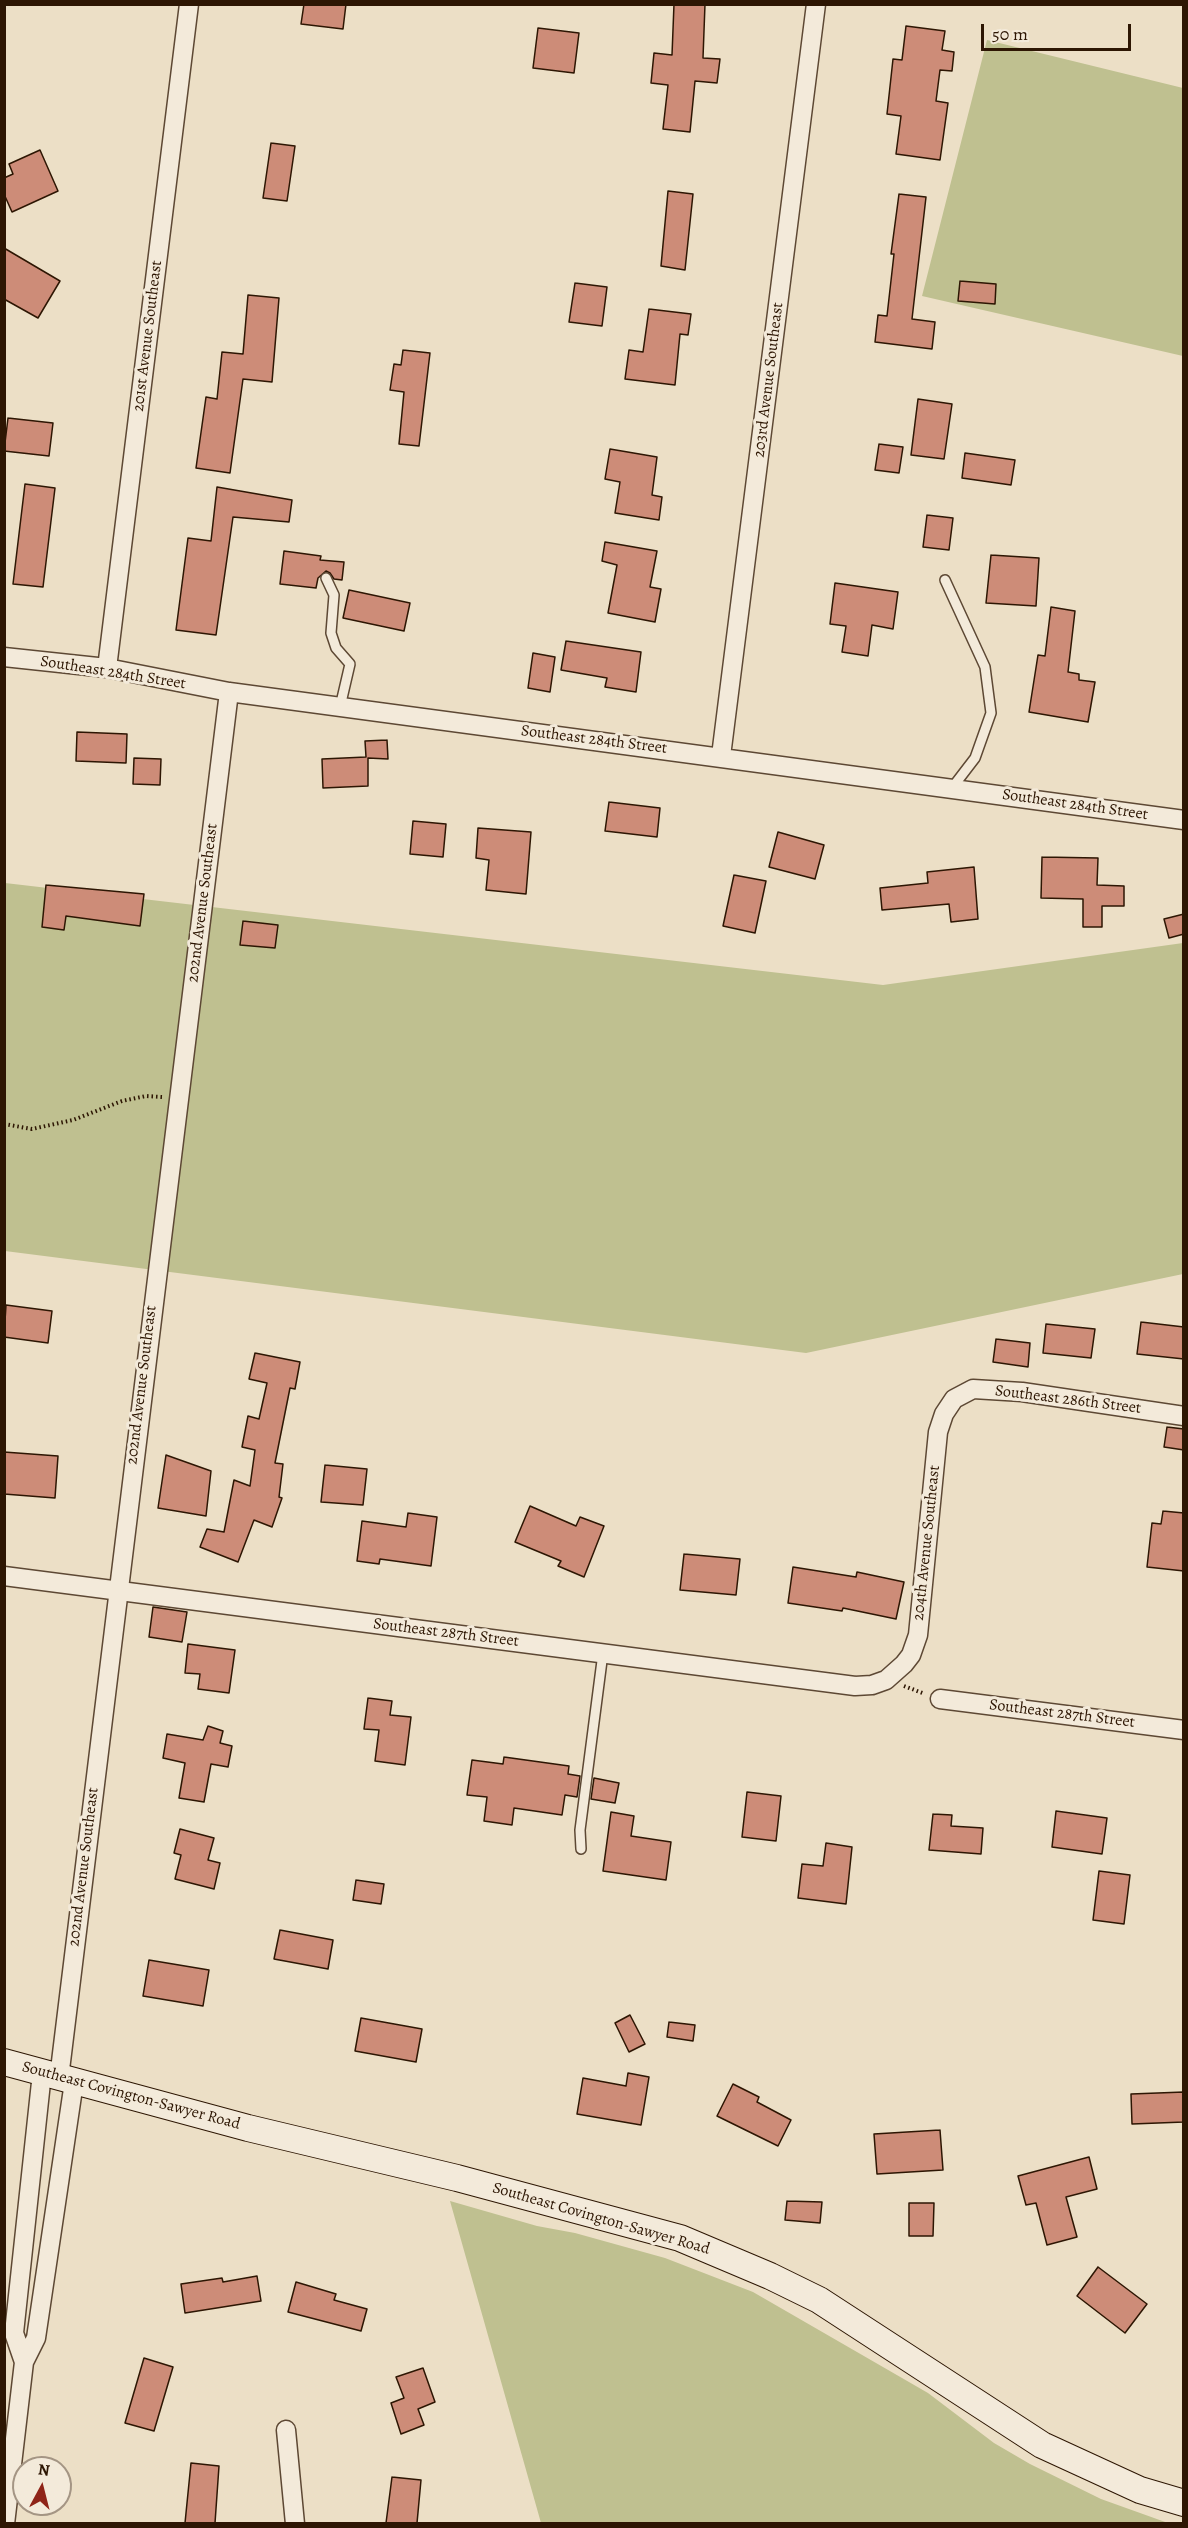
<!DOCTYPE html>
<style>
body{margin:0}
#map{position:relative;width:1188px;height:2528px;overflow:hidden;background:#ecdfc6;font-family:Alegreya,serif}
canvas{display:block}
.frame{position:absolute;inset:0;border:6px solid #2d1603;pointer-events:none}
.north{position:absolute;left:12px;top:2456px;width:60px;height:60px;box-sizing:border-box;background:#f3eada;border:2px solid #a49584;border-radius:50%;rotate:7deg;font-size:16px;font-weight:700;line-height:24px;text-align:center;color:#2d1603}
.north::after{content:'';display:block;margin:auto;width:21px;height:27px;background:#8f2418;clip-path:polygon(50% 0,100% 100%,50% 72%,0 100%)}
.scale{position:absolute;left:981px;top:24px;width:150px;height:27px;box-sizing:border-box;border:3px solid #2d1603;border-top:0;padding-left:8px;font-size:18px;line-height:21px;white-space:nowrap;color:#2d1603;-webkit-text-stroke:4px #f3eada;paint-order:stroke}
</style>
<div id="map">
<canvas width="1188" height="2528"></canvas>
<div class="frame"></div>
<div class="north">N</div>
<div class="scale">50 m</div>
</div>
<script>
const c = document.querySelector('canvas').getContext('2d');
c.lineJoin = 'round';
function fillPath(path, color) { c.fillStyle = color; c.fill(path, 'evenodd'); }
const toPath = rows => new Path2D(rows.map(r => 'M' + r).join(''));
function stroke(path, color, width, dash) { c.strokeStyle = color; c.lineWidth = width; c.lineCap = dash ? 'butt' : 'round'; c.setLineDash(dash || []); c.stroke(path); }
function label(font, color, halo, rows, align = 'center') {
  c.font = font + ' Alegreya,serif'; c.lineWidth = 6; c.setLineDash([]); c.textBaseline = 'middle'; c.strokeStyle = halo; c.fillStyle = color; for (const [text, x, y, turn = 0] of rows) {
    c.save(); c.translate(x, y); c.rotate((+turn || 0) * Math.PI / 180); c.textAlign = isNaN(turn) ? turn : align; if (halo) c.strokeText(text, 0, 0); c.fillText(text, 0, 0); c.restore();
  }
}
fillPath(toPath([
 [987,40,1183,88,1183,356,922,296],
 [5,883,883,985,1183,943,1183,1274,806,1353,5,1251],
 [450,2201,537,2226,575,2233,665,2258,753,2292,928,2393,994,2443,1030,2464,1101,2499,1168,2523,541,2523]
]), '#bfc090');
const building = toPath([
 [304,4,346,4,343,29,301,24,304,4],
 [674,4,705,4,703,58,720,59,717,83,695,81,690,132,663,129,668,85,651,83,654,53,672,55,674,4],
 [906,26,945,31,942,50,954,52,952,71,940,70,936,101,948,103,940,160,896,154,901,116,887,114,893,59,902,60,906,26],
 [538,28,579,33,574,73,533,68,538,28],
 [271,143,295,146,287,201,263,198,271,143],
 [40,150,58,191,12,212,4,194,4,178,13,174,9,164,40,150],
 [668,191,693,194,685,270,661,266,668,191],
 [899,194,926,197,912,319,935,322,932,349,875,342,878,315,887,316,894,254,891,254,899,194],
 [4,248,60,281,38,318,4,299,4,248],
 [960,281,996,284,995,304,958,301,960,281],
 [575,283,607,287,602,326,569,322,575,283],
 [248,295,279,298,272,382,243,379,230,473,196,468,206,397,217,399,222,352,243,354,248,295],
 [649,309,691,314,688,335,680,334,675,385,625,379,629,350,643,352,649,309],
 [403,350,430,353,419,446,399,444,404,392,390,390,394,364,401,365,403,350],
 [918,399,952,404,944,459,911,455,918,399],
 [8,418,53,423,49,456,4,451,8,418],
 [879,444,903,447,899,473,875,470,879,444],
 [610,449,657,457,652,495,662,497,659,520,615,513,620,482,605,479,610,449],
 [965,453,1015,460,1011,485,962,478,965,453],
 [25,484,55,488,43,587,13,584,25,484],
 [217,487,292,500,289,522,233,517,216,635,176,630,188,538,211,541,217,487],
 [927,515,953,518,949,550,923,547,927,515],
 [605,542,657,551,650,587,661,589,655,622,608,613,617,565,602,561,605,542],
 [284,551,321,556,320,560,344,562,342,580,334,579,330,573,326,571,318,578,316,588,280,584,284,551],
 [991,555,1039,558,1036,606,986,603,991,555],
 [835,583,898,592,893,629,872,625,868,656,842,652,846,626,830,624,835,583],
 [349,590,410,603,404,631,343,618,349,590],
 [1051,607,1075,611,1068,672,1079,674,1079,680,1095,682,1088,722,1029,712,1038,655,1045,656,1051,607],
 [566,641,641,652,636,692,605,687,607,678,561,670,566,641],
 [533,653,555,657,550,692,528,688,533,653],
 [77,732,127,734,126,763,76,761,77,732],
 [387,740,388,759,368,758,368,786,323,788,322,759,366,757,365,741,387,740],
 [134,758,161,759,160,785,133,784,134,758],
 [609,802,660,808,657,837,605,831,609,802],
 [413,821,446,824,443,857,410,854,413,821],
 [478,828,531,832,526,894,486,890,489,860,476,858,478,828],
 [778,832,824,845,815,879,769,867,778,832],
 [1042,857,1098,858,1097,885,1124,886,1124,906,1102,906,1102,927,1083,927,1083,899,1041,898,1042,857],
 [974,867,978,919,951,922,949,904,882,910,880,888,928,883,927,872,974,867],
 [734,875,766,881,755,933,723,926,734,875],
 [46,885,144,894,140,926,66,916,64,930,42,927,46,885],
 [1184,914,1184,934,1169,938,1164,919,1184,914],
 [243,921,278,925,275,948,240,945,243,921],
 [6,1305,52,1311,48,1343,4,1337,6,1305],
 [1141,1322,1184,1327,1184,1359,1137,1354,1141,1322],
 [1046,1324,1095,1329,1091,1358,1043,1353,1046,1324],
 [996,1339,1030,1343,1028,1367,993,1362,996,1339],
 [255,1353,300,1362,295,1389,290,1388,275,1463,283,1464,279,1497,282,1498,272,1527,254,1520,238,1562,200,1547,207,1529,224,1532,234,1480,250,1486,255,1450,242,1447,248,1416,259,1419,267,1383,249,1379,255,1353],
 [1167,1427,1184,1429,1184,1450,1164,1447,1167,1427],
 [4,1452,58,1456,55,1498,4,1494,4,1452],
 [166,1455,211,1471,206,1516,158,1508,166,1455],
 [325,1465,367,1469,363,1505,321,1502,325,1465],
 [530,1506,576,1526,580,1517,604,1526,584,1577,558,1566,561,1561,515,1542,530,1506],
 [1163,1511,1184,1513,1184,1571,1147,1567,1152,1523,1161,1524,1163,1511],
 [408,1513,437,1517,431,1566,380,1559,379,1564,357,1561,362,1521,406,1527,408,1513],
 [684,1554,740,1559,736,1595,680,1590,684,1554],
 [793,1567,856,1577,857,1572,904,1582,896,1619,843,1608,842,1611,788,1603,793,1567],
 [153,1607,187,1612,182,1642,149,1637,153,1607],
 [188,1644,235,1650,229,1693,198,1689,200,1674,185,1673,188,1644],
 [368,1698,392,1701,390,1715,411,1717,405,1765,375,1761,379,1730,364,1729,368,1698],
 [208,1726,223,1731,220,1743,232,1746,228,1767,211,1764,204,1802,179,1798,185,1763,163,1758,167,1734,203,1740,208,1726],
 [504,1757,569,1766,568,1774,580,1776,577,1797,565,1795,562,1815,514,1808,512,1825,484,1821,487,1797,467,1795,472,1760,503,1764,504,1757],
 [594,1778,619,1783,615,1803,591,1799,594,1778],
 [747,1792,781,1796,776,1841,742,1837,747,1792],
 [1056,1811,1107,1818,1102,1854,1052,1847,1056,1811],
 [611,1812,634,1816,631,1836,671,1842,666,1880,603,1871,611,1812],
 [933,1814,952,1815,951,1826,983,1828,981,1854,929,1850,933,1814],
 [180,1829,214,1838,208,1860,220,1863,214,1889,175,1879,181,1855,174,1853,180,1829],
 [826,1843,852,1847,846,1904,798,1898,802,1864,823,1866,826,1843],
 [1099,1871,1130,1875,1124,1924,1093,1920,1099,1871],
 [356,1880,384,1884,381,1904,353,1900,356,1880],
 [280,1930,333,1940,328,1969,274,1959,280,1930],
 [149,1960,209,1970,203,2006,143,1996,149,1960],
 [630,2015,645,2044,629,2052,615,2023,630,2015],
 [361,2018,422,2029,416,2062,355,2051,361,2018],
 [669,2022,695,2025,693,2041,667,2037,669,2022],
 [628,2073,649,2077,641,2125,577,2114,583,2078,626,2086,628,2073],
 [733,2084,759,2097,757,2102,791,2120,778,2146,717,2116,733,2084],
 [1184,2092,1184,2122,1132,2124,1131,2094,1184,2092],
 [940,2130,943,2170,877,2174,874,2134,940,2130],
 [1089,2157,1097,2189,1066,2197,1077,2237,1047,2245,1036,2203,1026,2205,1018,2176,1089,2157],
 [787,2201,822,2202,820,2223,785,2220,787,2201],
 [909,2203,934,2203,933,2236,909,2236,909,2203],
 [1098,2267,1147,2304,1125,2333,1077,2296,1098,2267],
 [257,2276,261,2301,185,2313,181,2284,222,2278,223,2282,257,2276],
 [296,2282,336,2294,334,2300,367,2309,361,2331,288,2312,296,2282],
 [144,2358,173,2367,154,2431,125,2423,144,2358],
 [423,2368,435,2402,418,2409,424,2425,401,2434,391,2403,404,2398,396,2377,423,2368],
 [191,2463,219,2466,215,2523,185,2523,191,2463],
 [392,2477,421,2480,417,2523,386,2523,392,2477]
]);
fillPath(building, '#cd8c78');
stroke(building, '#2d1603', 1.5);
const lane = toPath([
 [326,578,334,595,331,633,336,648,350,664,340,707],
 [945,580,985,667,991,713,975,758,952,788],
 [581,1849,580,1830,603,1653]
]);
const street = toPath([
 [4,657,107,668,229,692,1184,820],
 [107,668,189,4],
 [721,756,816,4],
 [4,1576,855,1686,872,1685,886,1680,904,1664,911,1655,918,1635,938,1432,944,1414,954,1399,973,1389,1022,1392,1184,1416],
 [940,1699,1184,1730],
 [42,2073,14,2333,24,2362,36,2338,74,2082],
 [59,2078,229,692],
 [286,2430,295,2524],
 [5,2524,24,2362]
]);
const secondary = toPath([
 [4,2062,248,2128,457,2178,680,2238,770,2276,819,2300,1042,2445,1140,2490,1184,2503]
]);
stroke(lane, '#5d4834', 12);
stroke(street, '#5d4834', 21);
stroke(secondary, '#2d1603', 28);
stroke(toPath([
 [4,1124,32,1129,73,1120,122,1101,146,1096,162,1097],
 [904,1686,925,1694]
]), '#2d1603', 4, [1.5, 3]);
stroke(lane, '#f3eada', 9);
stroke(street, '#f3eada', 18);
stroke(secondary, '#f3eada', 26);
label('16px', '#2d1603', '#f3eada', [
 ["201st Avenue Southeast",148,336,-83],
 ["203rd Avenue Southeast",769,380,-83],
 ["Southeast 284th Street",113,673,9],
 ["Southeast 284th Street",594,740,7],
 ["Southeast 284th Street",1075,805,8],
 ["202nd Avenue Southeast",203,903,-83],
 ["202nd Avenue Southeast",142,1385,-83],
 ["Southeast 286th Street",1068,1400,7],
 ["204th Avenue Southeast",927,1543,-84],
 ["Southeast 287th Street",446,1633,7],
 ["Southeast 287th Street",1062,1714,7],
 ["202nd Avenue Southeast",84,1867,-83],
 ["Southeast Covington-Sawyer Road",131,2096,15],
 ["Southeast Covington-Sawyer Road",601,2219,16]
]);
</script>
